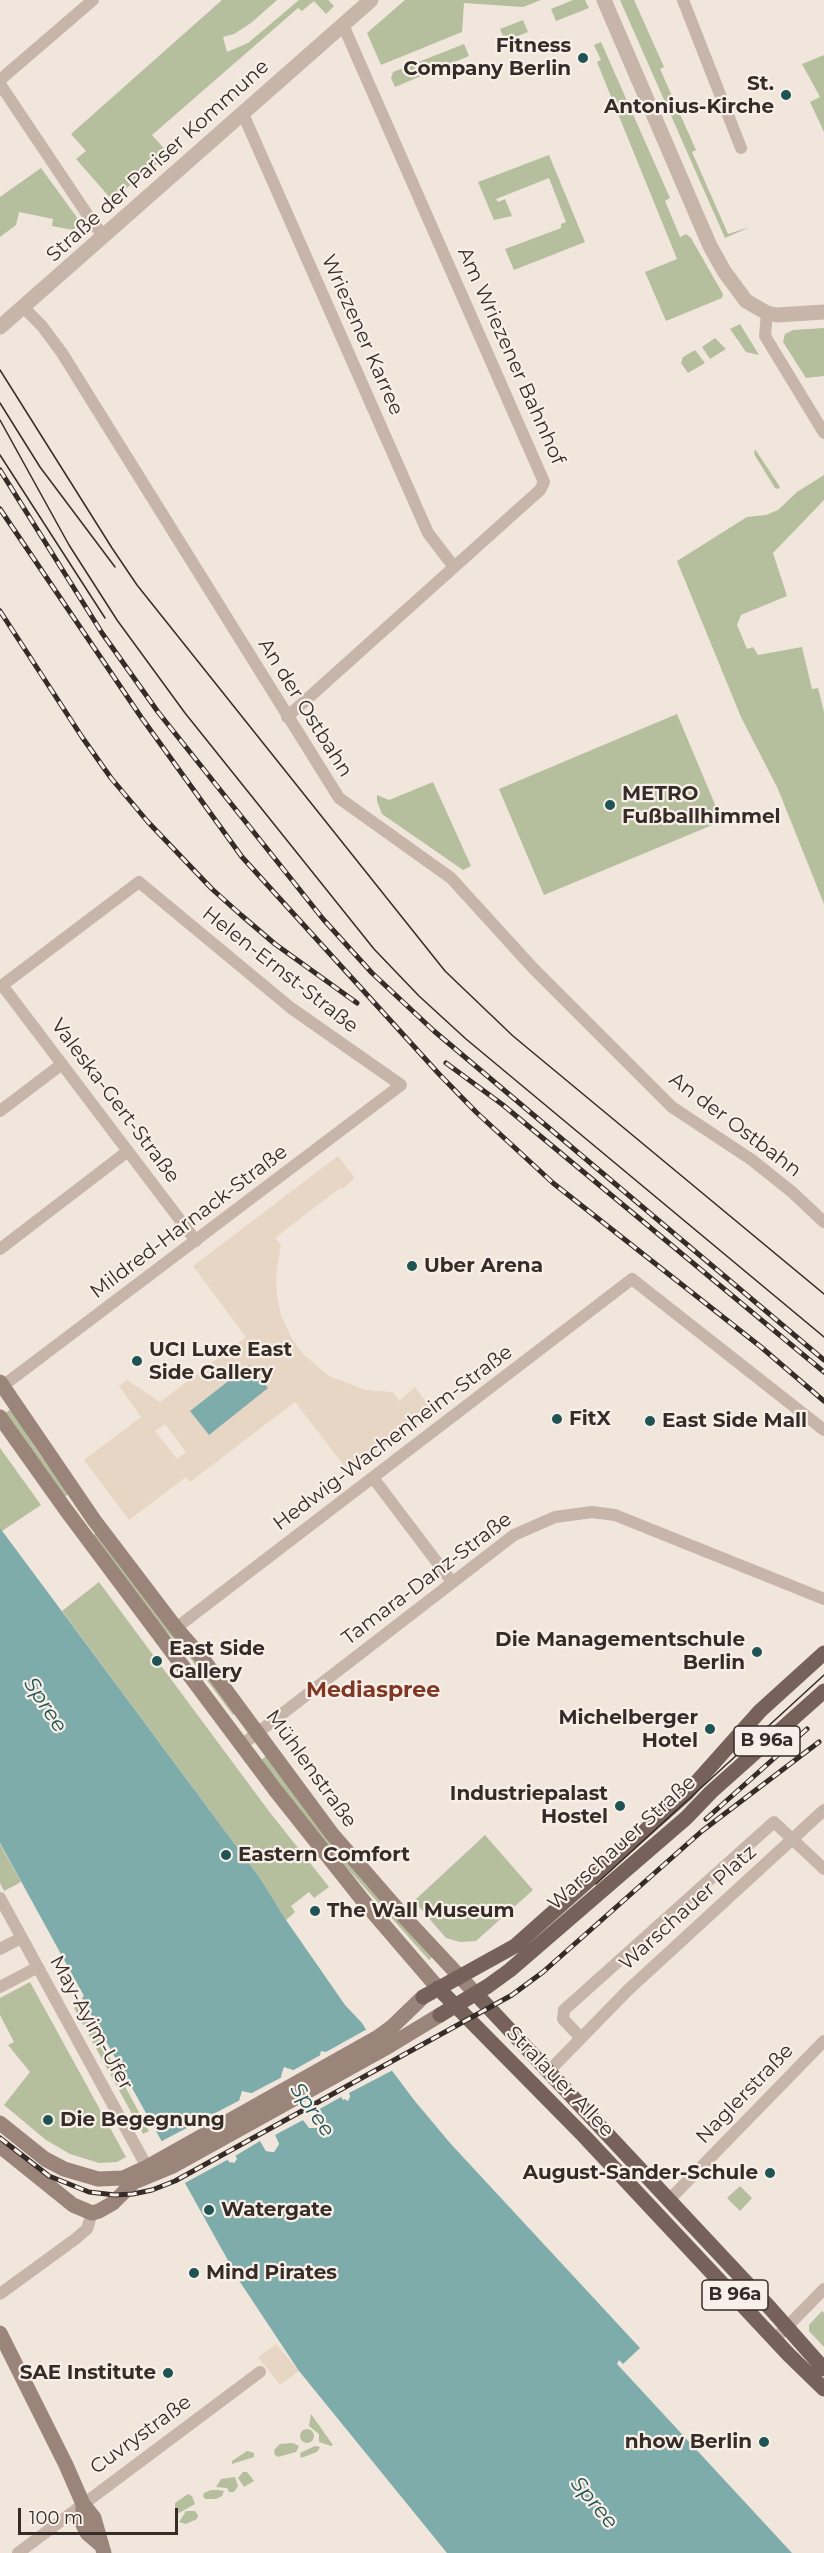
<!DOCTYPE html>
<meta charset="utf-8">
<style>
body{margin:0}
#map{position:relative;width:824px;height:2553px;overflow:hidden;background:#f0e6dc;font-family:Montserrat,sans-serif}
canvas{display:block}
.scale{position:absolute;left:18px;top:2508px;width:160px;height:27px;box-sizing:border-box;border:3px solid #352c28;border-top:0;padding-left:8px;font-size:18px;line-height:21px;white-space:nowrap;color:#352c28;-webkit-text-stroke:4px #f8f0e8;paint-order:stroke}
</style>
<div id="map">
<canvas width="824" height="2553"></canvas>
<div class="scale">100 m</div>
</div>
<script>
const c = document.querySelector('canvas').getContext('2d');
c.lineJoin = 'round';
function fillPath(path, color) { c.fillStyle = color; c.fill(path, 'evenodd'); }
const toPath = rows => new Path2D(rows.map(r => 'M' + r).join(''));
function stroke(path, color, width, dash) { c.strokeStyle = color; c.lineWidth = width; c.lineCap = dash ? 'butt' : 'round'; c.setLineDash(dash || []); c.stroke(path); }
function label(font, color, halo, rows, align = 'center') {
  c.font = font + ' Montserrat,sans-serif'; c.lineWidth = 4.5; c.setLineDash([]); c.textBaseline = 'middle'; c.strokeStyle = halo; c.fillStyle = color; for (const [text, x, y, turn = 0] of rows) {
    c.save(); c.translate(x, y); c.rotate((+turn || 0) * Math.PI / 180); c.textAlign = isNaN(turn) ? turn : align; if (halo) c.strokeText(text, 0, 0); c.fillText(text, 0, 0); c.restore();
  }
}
fillPath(toPath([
 [222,0,277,0,251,23,234,34,223,37,227,52,248,43,299,0,328,0,334,6,326,14,314,1,302,11,298,8,152,135,169,154,112,200,76,159,86,151,71,134],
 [405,0,541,0,523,7,464,3,462,32,381,65,367,33],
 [573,0,585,0,589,8,556,21,551,9],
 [620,0,634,0,664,67,660,69,696,150,692,152,728,234,750,227,725,238],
 [523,20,528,32,505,41,500,29],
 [601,42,670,198,665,201,680,237,686,234,691,238,723,294,722,298,666,321,645,272,677,259,597,62,601,60,594,45],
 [464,44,469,56,395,87,391,78,393,72],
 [824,55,824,132,810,102,820,97,802,64],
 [549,155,585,242,514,270,505,249,561,228,561,224,566,222,549,178,496,199,498,202,505,199,512,216,494,220,478,182],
 [41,168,81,223,73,230,52,226,53,219,19,212,16,225,0,237,0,197],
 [740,324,759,355,746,352,730,329],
 [824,328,824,376,806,378,783,342,785,334,793,330],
 [715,338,726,349,710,359,702,347],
 [695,350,705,363,688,373,681,363,683,357],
 [755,449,780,487,778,489,775,488,754,454],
 [824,475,824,500,773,553,787,596,741,615,737,625,747,649,753,647,758,655,802,647,812,689,818,688,824,712,824,904,778,789,741,717,677,561,747,517,766,515,778,510,797,492],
 [677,714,722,821,544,895,499,789],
 [433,782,471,866,463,870,382,814,377,801,377,795,389,800],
 [11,1409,38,1452,69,1494,64,1497,5,1413],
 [0,1448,41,1505,2,1531,0,1528],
 [97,1532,236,1712,233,1715,187,1654,164,1629,93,1535],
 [99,1582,268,1810,329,1887,314,1898,309,1892,291,1906,295,1912,286,1920,260,1878,62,1611],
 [266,1756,315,1821,434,1956,429,1960,323,1841,261,1760],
 [485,1835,533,1890,476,1941,460,1942,446,1938,414,1901],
 [0,1844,21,1882,4,1891,0,1883],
 [30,1982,126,2157,117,2162,99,2163,70,2154,46,2140,4,2105,30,2072,8,2045,14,2042,0,2015,0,1998],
 [81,2004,149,2131,143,2134,74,2008],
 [740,2186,752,2198,740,2211,727,2198],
 [822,2311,824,2313,824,2347,809,2331,809,2325],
 [311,2414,333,2445,331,2446,319,2442,319,2434,309,2426],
 '300 2436a7 7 0 1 1 14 0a7 7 0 1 1-14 0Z',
 [293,2443,299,2446,296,2452,278,2457,275,2455,274,2450,280,2444],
 [315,2446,320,2447,317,2452,301,2458,300,2453],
 [247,2451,254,2453,254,2457,232,2464,232,2461],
 [243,2472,247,2472,254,2481,244,2487,238,2478],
 [235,2477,238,2486,234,2492,229,2492,227,2488,216,2487,221,2479],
 [211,2490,218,2490,224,2491,222,2496,216,2499,205,2499,203,2496,204,2493],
 [188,2494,192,2496,195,2504,179,2513,175,2512,175,2503],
 [186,2511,195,2511,198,2515,197,2519,186,2524,179,2522]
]), '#b5bf9d');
fillPath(toPath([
 [338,1156,354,1177,353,1180,342,1189,340,1188,275,1238,281,1245,276,1274,277,1296,281,1315,292,1339,304,1355,329,1376,365,1390,393,1392,399,1401,415,1387,432,1410,349,1472,295,1402,190,1482,186,1477,129,1520,84,1460,141,1417,119,1386,127,1380,160,1402,246,1337,193,1266],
 [165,1424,186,1452,177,1459,155,1431],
 [276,2344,299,2371,280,2385,258,2357]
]), '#e8d6c4');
fillPath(toPath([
 [249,1365,268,1388,209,1435,190,1411],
 [0,1528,260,1878,286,1920,345,2005,362,2023,390,2068,414,2100,450,2143,640,2348,623,2364,619,2360,617,2364,792,2553,447,2553,299,2371,240,2282,82,1998,84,1996,0,1843],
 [321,2051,326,2052,350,2096,343,2100,320,2055],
 [284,2067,293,2070,319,2117,317,2128,310,2128,303,2120,281,2076],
 [242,2091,251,2093,275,2135,279,2144,274,2152,266,2151,239,2101],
 [207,2113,212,2114,237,2159,230,2163,206,2118]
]), '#7dacab');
fillPath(toPath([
 [369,2028,395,2069,349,2093,350,2097,348,2101,341,2097,316,2111,320,2122,317,2128,309,2128,303,2120,275,2135,279,2144,274,2152,266,2151,260,2141,235,2156,237,2159,234,2163,227,2160,183,2184,160,2142,242,2099,243,2094,242,2101,268,2148,273,2149,276,2143,248,2095,284,2076,308,2121,315,2125,316,2117,290,2072]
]), '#f0e6dc');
stroke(toPath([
 [683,0,741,148],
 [0,80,93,0],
 [0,84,93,223,104,236],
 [243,114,428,533,454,567],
 [24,308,42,326,62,353,339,798,451,878,532,967,672,1107,752,1160,792,1192,824,1222],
 [767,313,765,336,824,433],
 [287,717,540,490,544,482,343,25],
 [2,985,196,1241],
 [0,987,139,882,291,1008,401,1085,0,1388],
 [0,1111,62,1064],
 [0,1249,128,1151],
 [374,1479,452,1582],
 [176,1628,632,1279,824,1430],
 [243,1744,514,1535,555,1517,592,1512,615,1515,824,1599],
 [0,1898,147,2167],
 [0,1949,21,1938],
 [0,1987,38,1967],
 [581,2038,563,2019,564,2010,774,1822,824,1869],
 [548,2072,628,1990,824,1810],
 [669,2200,824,2041],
 [0,2294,74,2240,87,2229,92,2213],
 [775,2339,824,2289],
 [18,2553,260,2372]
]), '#c8b5a9', 12);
stroke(toPath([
 [604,0,710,246,724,271,746,301,767,313,777,315,824,312],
 [0,327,371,0]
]), '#c8b5a9', 15);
stroke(toPath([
 [0,1382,94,1520,176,1628,202,1658,332,1834,406,1919,476,1994],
 [0,1417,66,1510,276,1791,365,1903,438,1988],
 [0,2123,45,2159,64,2169,98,2179,123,2178,147,2167,378,2037,393,2026,423,1997],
 [0,2146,73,2205,92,2213,99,2211,113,2203,134,2182,173,2166,384,2049,440,2015],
 [0,2333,66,2465,83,2504,94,2518,104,2553],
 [83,2504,83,2525,87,2533,101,2545]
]), '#9b857a', 15);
stroke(toPath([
 [438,1988,584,2136,789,2355,824,2389],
 [476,1994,770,2308,824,2369],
 [423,1997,515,1946,686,1794,760,1711,824,1653],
 [440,2015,488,1986,510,1970,686,1818,711,1792,824,1691]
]), '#76625a', 15);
stroke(toPath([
 [0,370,112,548,137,585,445,971,513,1036,824,1294],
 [0,403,40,467,115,567],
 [0,420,69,545,117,620,185,713,374,949,419,996,466,1039,824,1337],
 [0,455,105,618],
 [596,1884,824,1675]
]), '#352c28', 1.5);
const rail = toPath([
 [0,470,102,633,158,712,323,919,372,973,434,1031,824,1360],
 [0,509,141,717,242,857,439,1074,476,1112,553,1183,761,1347,824,1401],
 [0,611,82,737,111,778,148,822,212,889,241,915,275,944,357,1003],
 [446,1063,503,1105,824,1372],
 [706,1819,807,1729],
 [0,2138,49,2176,89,2192,115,2195,133,2194,152,2190,175,2181,512,1995,543,1972,702,1831,819,1742]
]);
stroke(rail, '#352c28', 5);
stroke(rail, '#f8f0e8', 3, [9]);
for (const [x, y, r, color] of [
 [583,58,6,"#205454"],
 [786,95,6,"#205454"],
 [610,805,6,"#205454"],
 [412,1266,6,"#205454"],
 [137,1361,6,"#205454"],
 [557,1419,6,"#205454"],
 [650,1421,6,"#205454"],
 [757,1652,6,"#205454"],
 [157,1661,6,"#205454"],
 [710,1729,6,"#205454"],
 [620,1806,6,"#205454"],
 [226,1855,6,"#205454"],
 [315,1911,6,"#205454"],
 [48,2120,6,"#205454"],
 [770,2173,6,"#205454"],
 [209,2210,6,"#205454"],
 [194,2273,6,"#205454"],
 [168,2373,6,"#205454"],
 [764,2442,6,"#205454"]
]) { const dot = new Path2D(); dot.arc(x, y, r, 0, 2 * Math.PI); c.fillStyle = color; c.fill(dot); stroke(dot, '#f8f0e8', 2); }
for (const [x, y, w] of [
 [767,1741,66],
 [735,2295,66]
]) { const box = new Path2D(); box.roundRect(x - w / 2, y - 15, w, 30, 4.5); c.fillStyle = '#f8f0e8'; c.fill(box); stroke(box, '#352c28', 1.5); }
label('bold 18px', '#352c28', null, [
 ["B 96a",767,1741],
 ["B 96a",735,2295]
]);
label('bold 20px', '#352c28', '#f8f0e8', [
 ["Fitness",571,46,"right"],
 ["Company Berlin",571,69,"right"],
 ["St.",774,84,"right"],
 ["Antonius-Kirche",774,107,"right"],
 ["METRO",622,794],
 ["Fußballhimmel",622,817],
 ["Uber Arena",424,1266],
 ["UCI Luxe East",149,1350],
 ["Side Gallery",149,1373],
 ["FitX",569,1419],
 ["East Side Mall",662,1421],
 ["Die Managementschule",745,1640,"right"],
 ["Berlin",745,1663,"right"],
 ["East Side",169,1649],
 ["Gallery",169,1672],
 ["Michelberger",698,1718,"right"],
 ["Hotel",698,1741,"right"],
 ["Industriepalast",608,1794,"right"],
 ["Hostel",608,1817,"right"],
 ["Eastern Comfort",238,1855],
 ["The Wall Museum",327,1911],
 ["Die Begegnung",60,2120],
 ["August-Sander-Schule",758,2173,"right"],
 ["Watergate",221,2210],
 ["Mind Pirates",206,2273],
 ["SAE Institute",156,2373,"right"],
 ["nhow Berlin",752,2442,"right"]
], 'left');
label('20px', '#352c28', '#f8f0e8', [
 ["Straße der Pariser Kommune",158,161,-42],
 ["Wriezener Karree",362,335,66],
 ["Am Wriezener Bahnhof",511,356,66],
 ["An der Ostbahn",305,708,58],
 ["Helen-Ernst-Straße",280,970,38],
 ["Valeska-Gert-Straße",115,1101,53],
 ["An der Ostbahn",735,1125,37],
 ["Mildred-Harnack-Straße",189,1222,-37],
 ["Hedwig-Wachenheim-Straße",393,1438,-37],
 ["Tamara-Danz-Straße",427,1579,-37],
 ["Mühlenstraße",311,1769,54],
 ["Warschauer Straße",622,1843,-42],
 ["Warschauer Platz",688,1908,-42],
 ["May-Ayim-Ufer",91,2023,61],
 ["Stralauer Allee",560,2082,46],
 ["Naglerstraße",745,2094,-46],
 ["Cuvrystraße",141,2435,-36]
]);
label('italic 21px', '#205454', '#f8f0e8', [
 ["Spree",45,1705,57],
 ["Spree",312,2110,55],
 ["Spree",594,2503,50]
]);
label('bold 22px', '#7f3726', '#f8f0e8', [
 ["Mediaspree",373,1691]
]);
</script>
